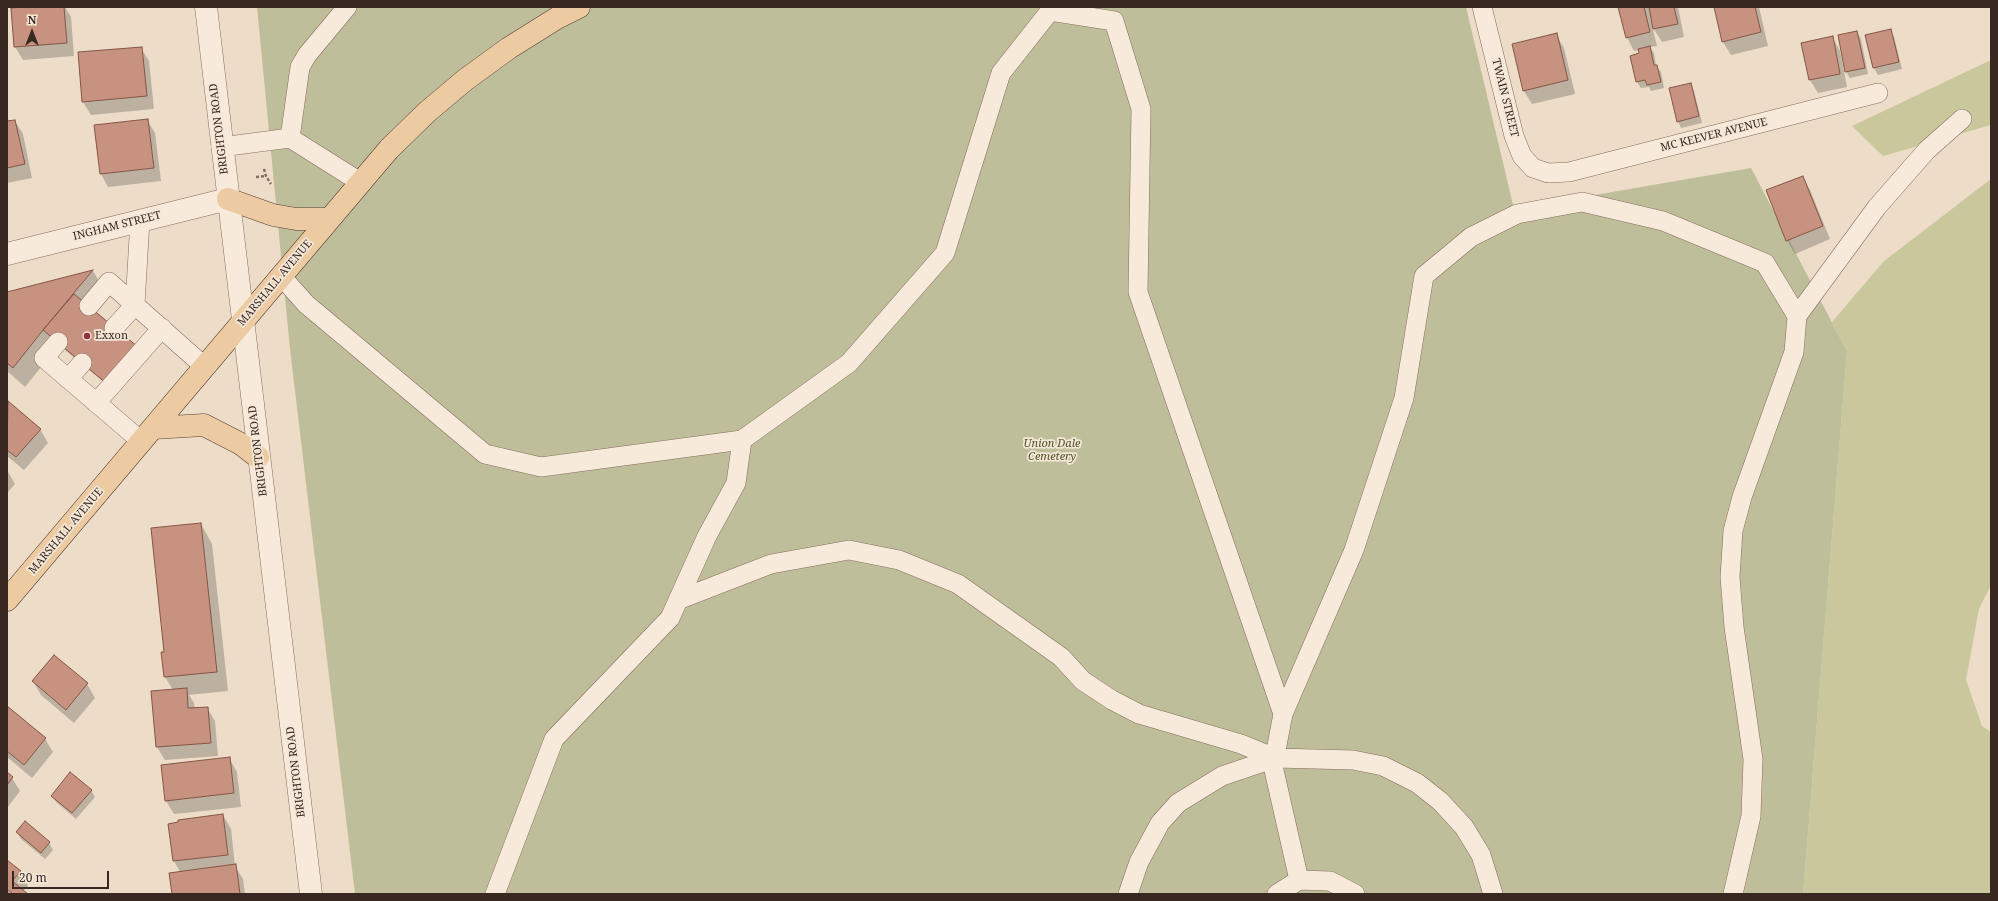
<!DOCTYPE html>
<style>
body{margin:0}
#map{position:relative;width:1998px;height:901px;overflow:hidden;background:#ecdcc8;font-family:"Noto Serif",serif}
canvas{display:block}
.frame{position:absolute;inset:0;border:8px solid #382821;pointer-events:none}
.north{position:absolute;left:12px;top:12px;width:40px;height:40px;-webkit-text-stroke:3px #f4e7d7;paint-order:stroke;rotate:0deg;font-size:11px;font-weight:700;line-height:16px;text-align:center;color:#382821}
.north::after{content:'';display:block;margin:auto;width:14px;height:18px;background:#382821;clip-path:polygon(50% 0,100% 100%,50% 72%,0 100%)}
.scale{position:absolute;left:12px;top:871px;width:97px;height:18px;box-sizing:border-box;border:2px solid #382821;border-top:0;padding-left:5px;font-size:12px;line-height:14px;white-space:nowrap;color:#382821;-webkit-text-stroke:3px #f4e7d7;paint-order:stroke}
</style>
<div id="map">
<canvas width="1998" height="901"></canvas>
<div class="frame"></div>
<div class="north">N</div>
<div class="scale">20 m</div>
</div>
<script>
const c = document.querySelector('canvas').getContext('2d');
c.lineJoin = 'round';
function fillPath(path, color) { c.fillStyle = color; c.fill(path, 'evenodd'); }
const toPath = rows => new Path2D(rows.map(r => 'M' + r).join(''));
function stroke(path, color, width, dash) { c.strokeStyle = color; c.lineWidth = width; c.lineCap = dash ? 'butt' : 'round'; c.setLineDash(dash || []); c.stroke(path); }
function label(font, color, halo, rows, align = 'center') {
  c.font = font + ' "Noto Serif",serif'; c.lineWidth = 3.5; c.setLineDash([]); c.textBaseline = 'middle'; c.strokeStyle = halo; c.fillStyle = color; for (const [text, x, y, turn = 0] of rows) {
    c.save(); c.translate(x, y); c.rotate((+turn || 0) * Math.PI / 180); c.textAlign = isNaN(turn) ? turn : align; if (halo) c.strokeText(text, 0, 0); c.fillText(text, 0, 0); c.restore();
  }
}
fillPath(toPath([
 [1991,60,1991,125,1883,156,1852,126],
 [1991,179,1991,585,1979,609,1966,680,1982,726,1991,732,1991,894,1803,894,1847,351,1832,322,1884,261]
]), '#c9c89c');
fillPath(toPath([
 [257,7,1466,7,1514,209,1751,168,1847,351,1803,894,355,894,290,349]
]), '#bfbe9a');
fillPath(toPath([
 [25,7,65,7,71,17,74,56,23,60,15,47],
 [1619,7,1678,7,1684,37,1662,42,1652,26,1657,46,1650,47,1654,53,1656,66,1661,72,1664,88,1651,91,1649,87,1641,88,1637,82,1639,50,1634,51,1627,37],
 [1715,7,1759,7,1768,46,1731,55,1723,42],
 [1890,30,1894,37,1902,69,1878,75,1874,68,1866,36],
 [1857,32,1861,39,1868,74,1850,78,1846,72,1839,36],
 [1556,35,1564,48,1575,94,1532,104,1524,91],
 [1832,37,1840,51,1847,87,1818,93,1810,80,1802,43],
 [141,48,149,61,154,109,91,115,83,102],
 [1691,84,1694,91,1702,123,1681,128,1678,121],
 [147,120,155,133,161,181,108,187,101,174],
 [15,121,23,134,32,178,7,183,7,122],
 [1803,177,1810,190,1830,239,1795,254,1787,240],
 [93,271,104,290,89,308,112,389,59,345,25,387,7,371,7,293],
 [8,402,40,429,48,443,24,470,7,456],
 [7,470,15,484,7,493],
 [201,524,212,544,228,691,189,695,194,703,195,709,207,708,215,721,218,756,165,760,157,747,173,690,165,677,165,653],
 [54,656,87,684,95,698,74,723,41,695,33,681],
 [7,707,45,739,53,752,32,778,7,757],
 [229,758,237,772,241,807,174,814,166,801],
 [7,773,12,778,20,791,7,808],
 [91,790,95,797,76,819,56,802,52,796],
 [223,815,231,829,235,866,243,879,245,894,173,894,180,872,174,861],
 [25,823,49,843,53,850,45,859,21,839,17,832],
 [7,862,20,872,28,886,23,891,26,894,7,894]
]), '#0003');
const building = toPath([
 [24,7,64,7,67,43,14,47,11,8,24,7],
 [1618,7,1644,7,1650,32,1626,38,1618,7],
 [1649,7,1674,7,1678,24,1653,29,1649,7],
 [1714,7,1755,7,1761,32,1722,42,1714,7],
 [1891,29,1899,62,1873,68,1865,35,1891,29],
 [1857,31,1865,68,1845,72,1838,35,1857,31],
 [1557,33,1568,80,1523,91,1512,44,1557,33],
 [1833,36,1840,74,1809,80,1801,43,1833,36],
 [1650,46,1654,65,1657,65,1661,82,1647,85,1645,80,1636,82,1630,56,1639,53,1638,49,1650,46],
 [142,47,147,96,82,102,78,52,142,47],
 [1691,83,1699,116,1677,122,1669,88,1691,83],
 [148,119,154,168,100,174,94,125,148,119],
 [15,120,25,164,7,168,7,121,15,120],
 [1803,176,1823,226,1786,241,1766,190,1803,176],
 [93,270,43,330,13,368,7,363,7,292,93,270],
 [74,294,138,347,107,384,43,330,74,294],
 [8,401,41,429,16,457,7,450,8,401],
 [201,523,217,672,164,677,161,652,164,652,151,528,201,523],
 [54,655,88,683,66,710,32,681,54,655],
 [187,688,188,708,208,707,211,743,156,747,151,691,187,688],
 [7,706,46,738,24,765,7,751,7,706],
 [230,757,234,793,165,801,161,765,230,757],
 [7,772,13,777,7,785,7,772],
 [70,772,92,790,72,813,51,796,70,772],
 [223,814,228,855,173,861,168,824,178,822,178,820,223,814],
 [25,821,50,842,41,853,16,832,25,821],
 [7,860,21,871,12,881,28,894,13,894,7,889,7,860],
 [236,864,240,894,172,894,169,873,236,864]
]);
fillPath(building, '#c79380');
stroke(building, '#845545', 1);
const service = toPath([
 [1482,7,1514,136,1522,156,1533,168,1548,173,1569,172,1878,93],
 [290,138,300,67,307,55,347,7],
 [221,147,290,138,360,182],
 [281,276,306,304,485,454,541,467,742,440],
 [89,306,109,282,205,367],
 [1797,316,1877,207,1927,150,1962,119],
 [114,328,135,305,140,220],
 [58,342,44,358,141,441],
 [68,379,82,363],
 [96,403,162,328],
 [678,600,771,564,849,550,899,560,958,584,1061,657,1083,681,1112,700,1139,714,1241,744,1275,758],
 [1299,880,1273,766,1283,714,1354,550,1404,398,1424,276,1471,237,1517,214,1582,202,1663,221,1765,263,1797,316,1794,352,1742,497,1733,531,1730,577,1734,627,1753,759,1751,816,1733,894],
 [495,894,554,739,670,618,707,536,736,483,742,440,849,363,945,253,1001,73,1050,11,1114,21,1141,109,1138,292,1283,714],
 [1128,894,1139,862,1160,823,1178,803,1222,776,1275,758,1353,760,1383,766,1417,783,1440,801,1464,827,1481,855,1493,894],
 [1277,894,1299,880,1330,881,1355,894]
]);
const minor = toPath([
 [7,254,228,199]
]);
const tertiary = toPath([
 [206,7,311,894]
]);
const primary = toPath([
 [228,199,273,215,296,219,329,219],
 [153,428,204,425,241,444,258,457],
 [7,600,389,149,427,112,465,80,509,48,557,18,579,7]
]);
stroke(service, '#876d5e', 20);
stroke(minor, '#876d5e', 23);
stroke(tertiary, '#876d5e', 23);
stroke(primary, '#553d32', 23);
stroke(toPath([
 [264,169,266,176,271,184],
 [256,177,266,176]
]), '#876d5e', 2.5, [3, 2]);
stroke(service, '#f7eadb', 19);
stroke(minor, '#f7eadb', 22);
stroke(tertiary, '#f7eadb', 22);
stroke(primary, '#eccaa2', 22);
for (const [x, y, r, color] of [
 [87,336,4,"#923241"]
]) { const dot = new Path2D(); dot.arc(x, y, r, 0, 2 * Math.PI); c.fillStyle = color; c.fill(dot); stroke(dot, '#f4e7d7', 1.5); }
label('11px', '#382821', '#f4e7d7', [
 ["TWAIN STREET",1505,98,76],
 ["BRIGHTON ROAD",219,129,-97],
 ["MC KEEVER AVENUE",1714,135,-14],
 ["INGHAM STREET",117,226,-14],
 ["MARSHALL AVENUE",275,283,-50],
 ["BRIGHTON ROAD",258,451,-97],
 ["MARSHALL AVENUE",66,531,-50],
 ["BRIGHTON ROAD",296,772,-97]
]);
label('11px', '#382821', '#f4e7d7', [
 ["Exxon",95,336]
], 'left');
label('italic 11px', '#4f5328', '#f4e7d7', [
 ["Union Dale",1052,444],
 ["Cemetery",1052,457]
]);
</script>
